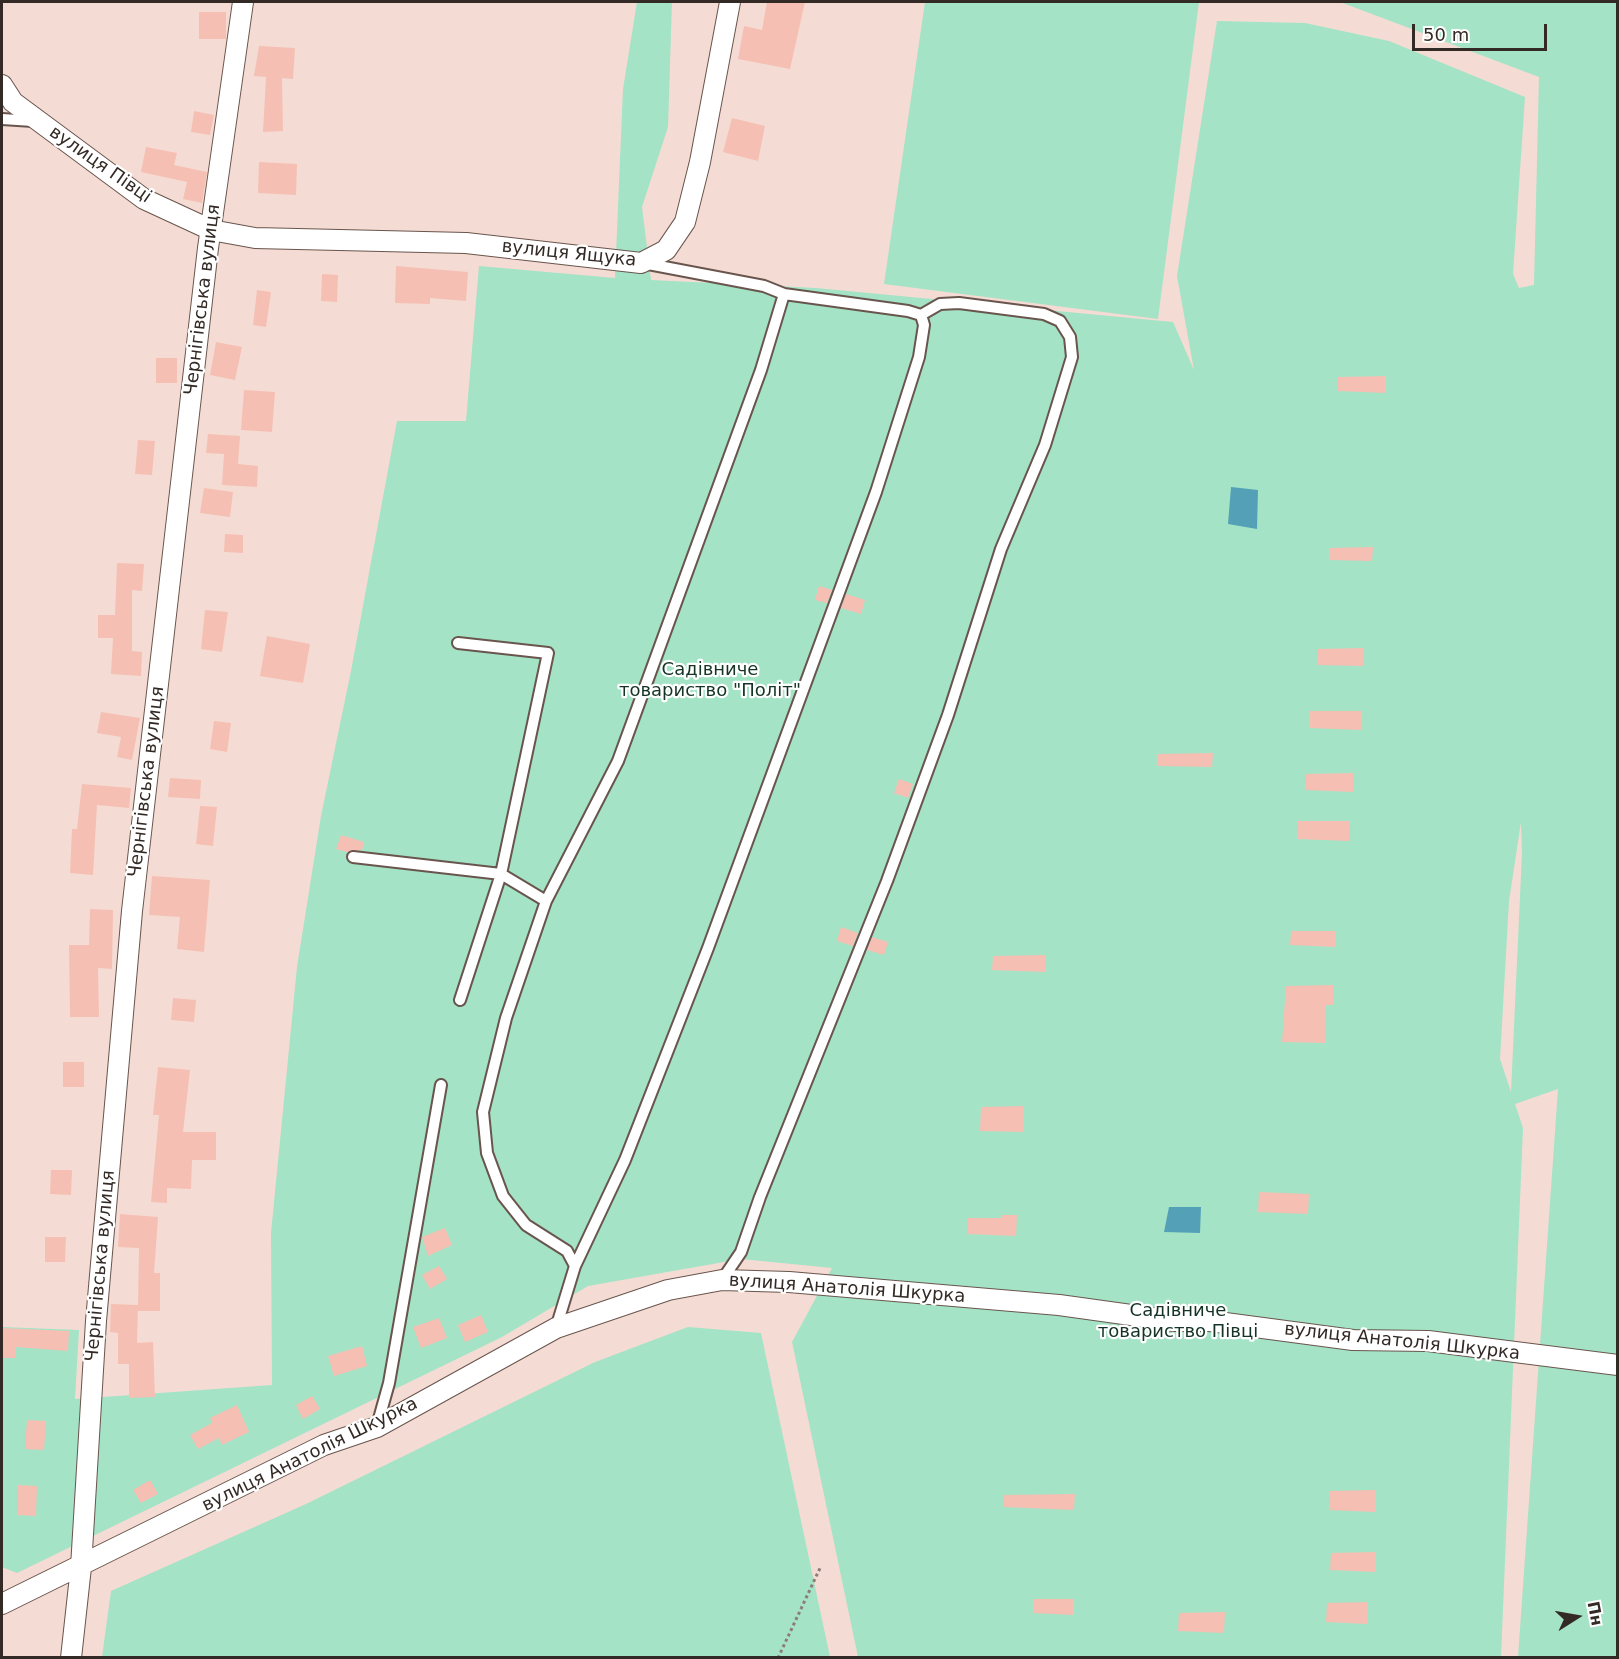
<!DOCTYPE html>
<meta charset="utf-8">
<style>
body{margin:0}
#map{position:relative;width:1619px;height:1659px;overflow:hidden;background:#f4dcd4;font-family:"DejaVu Sans",sans-serif}
canvas{display:block}
.frame{position:absolute;inset:0;border:3px solid #332a26;pointer-events:none}
.north{position:absolute;left:1547px;top:1587px;width:60px;height:60px;-webkit-text-stroke:4px #fff;paint-order:stroke;rotate:79deg;font-size:16px;font-weight:700;line-height:24px;text-align:center;color:#332a26}
.north::after{content:'';display:block;margin:auto;width:21px;height:27px;background:#332a26;clip-path:polygon(50% 0,100% 100%,50% 72%,0 100%)}
.scale{position:absolute;left:1412px;top:24px;width:135px;height:27px;box-sizing:border-box;border:3px solid #332a26;border-top:0;padding-left:8px;font-size:18px;line-height:21px;white-space:nowrap;color:#332a26;-webkit-text-stroke:4px #fff;paint-order:stroke}
</style>
<div id="map">
<canvas width="1619" height="1659"></canvas>
<div class="frame"></div>
<div class="north">Пн</div>
<div class="scale">50 m</div>
</div>
<script>
const c = document.querySelector('canvas').getContext('2d');
c.lineJoin = 'round';
function fillPath(path, color) { c.fillStyle = color; c.fill(path, 'evenodd'); }
const toPath = rows => new Path2D(rows.map(r => 'M' + r).join(''));
function stroke(path, color, width, dash) { c.strokeStyle = color; c.lineWidth = width; c.lineCap = dash ? 'butt' : 'round'; c.setLineDash(dash || []); c.stroke(path); }
function label(font, color, halo, rows, align = 'center') {
  c.font = font + ' "DejaVu Sans",sans-serif'; c.lineWidth = 4.5; c.setLineDash([]); c.textBaseline = 'middle'; c.strokeStyle = halo; c.fillStyle = color; for (const [text, x, y, turn = 0] of rows) {
    c.save(); c.translate(x, y); c.rotate((+turn || 0) * Math.PI / 180); c.textAlign = isNaN(turn) ? turn : align; if (halo) c.strokeText(text, 0, 0); c.fillText(text, 0, 0); c.restore();
  }
}
fillPath(toPath([
 [637,2,672,2,668,127,642,207,651,280,816,288,1173,322,1194,370,1177,276,1217,21,1305,23,1389,41,1525,97,1513,274,1519,288,1534,285,1539,77,1340,2,1617,2,1617,1657,1518,1657,1558,1089,1515,1104,1523,1128,1501,1657,858,1657,792,1342,832,1268,741,1259,588,1286,502,1337,17,1573,2,1567,2,1327,79,1330,75,1399,272,1385,271,1233,297,967,321,816,351,671,397,421,466,421,479,266,615,278,623,89],
 [1521,822,1522,853,1511,1092,1500,1059,1509,901],
 [925,2,1199,2,1158,319,884,284],
 [688,1327,761,1333,830,1657,102,1657,111,1591,306,1504,595,1362]
]), '#a4e3c6');
fillPath(toPath([
 [1231,487,1258,490,1257,529,1228,524],
 [1169,1207,1201,1207,1200,1233,1164,1232]
]), '#54a0b7');
fillPath(toPath([
 [767,2,805,2,790,69,738,59,744,26,762,30],
 [199,12,226,12,226,39,199,39],
 [259,46,295,48,293,79,282,78,283,131,263,132,266,77,254,76],
 [194,111,214,115,210,135,191,132],
 [732,118,765,126,758,161,723,152],
 [146,147,177,153,174,165,207,172,202,203,183,199,187,182,141,172],
 [259,162,297,164,296,195,258,193],
 [396,266,468,272,466,301,430,298,430,304,395,303],
 [322,274,338,275,337,302,321,301],
 [257,290,271,292,266,327,253,325],
 [216,342,242,347,235,380,210,375],
 [156,358,177,358,177,383,156,383],
 [1386,376,1386,393,1337,391,1338,377],
 [244,390,275,392,272,432,241,430],
 [208,434,240,436,238,464,258,466,257,487,222,485,224,454,206,453],
 [138,440,155,441,152,475,135,474],
 [204,488,233,492,230,517,200,513],
 [225,534,243,535,243,553,224,552],
 [1373,547,1372,561,1329,560,1329,548],
 [117,563,144,564,142,591,132,590,132,651,142,652,141,676,111,674,113,638,98,638,98,615,115,615],
 [819,586,832,590,827,603,815,600],
 [846,594,865,600,861,614,841,608],
 [205,610,228,612,222,652,201,649],
 [267,636,310,644,303,683,260,676],
 [1364,648,1363,666,1317,665,1318,649],
 [1310,711,1362,711,1361,730,1310,728],
 [101,712,140,718,132,760,117,757,121,737,97,733],
 [214,721,231,723,227,752,210,749],
 [1213,753,1212,767,1157,766,1157,754],
 [1354,773,1353,792,1305,790,1306,774],
 [170,778,201,780,200,799,168,797],
 [899,779,913,784,908,798,894,793],
 [82,784,131,788,129,808,97,805,93,875,70,873,72,829,77,829],
 [200,806,217,807,213,846,196,844],
 [1298,821,1350,821,1349,841,1297,839],
 [341,835,364,842,362,850,347,852,336,849],
 [152,876,210,880,204,952,177,949,180,917,149,915],
 [90,909,113,910,112,969,98,968,99,1017,70,1017,69,945,89,945],
 [841,927,858,933,853,946,837,941],
 [1291,931,1336,931,1336,947,1290,945],
 [872,937,888,942,884,955,867,950],
 [1045,955,1045,972,992,970,993,956],
 [1334,985,1333,1005,1326,1005,1325,1043,1282,1042,1286,986],
 [173,998,196,1000,194,1022,171,1020],
 [63,1062,84,1062,84,1087,63,1087],
 [158,1067,190,1070,183,1132,216,1132,216,1160,192,1160,191,1189,167,1188,167,1203,151,1202,159,1115,153,1115],
 [1024,1106,1023,1132,980,1131,981,1107],
 [51,1170,72,1170,71,1195,50,1194],
 [1259,1192,1309,1194,1308,1214,1258,1212],
 [120,1214,158,1217,154,1273,160,1273,160,1311,138,1311,138,1308,137,1343,153,1342,155,1397,129,1398,129,1364,118,1364,118,1333,110,1332,111,1304,138,1305,139,1248,118,1247],
 [1001,1215,1017,1215,1016,1236,967,1234,968,1218,1001,1218],
 [445,1228,452,1245,428,1256,422,1237],
 [45,1237,66,1237,65,1262,45,1262],
 [439,1266,447,1279,430,1289,422,1275],
 [481,1315,488,1332,465,1342,458,1325],
 [439,1318,447,1338,421,1348,413,1327],
 [2,1328,69,1331,68,1351,15,1347,15,1358,2,1358],
 [362,1346,367,1366,334,1376,328,1356],
 [312,1396,320,1409,303,1419,296,1405],
 [237,1405,249,1432,222,1445,219,1438,198,1449,190,1435,212,1423,210,1418],
 [27,1420,46,1421,44,1450,25,1449],
 [150,1480,158,1494,141,1503,133,1490],
 [18,1485,37,1486,36,1516,17,1515],
 [1376,1490,1375,1512,1329,1510,1330,1491],
 [1075,1494,1074,1510,1003,1507,1004,1495],
 [1375,1552,1375,1572,1330,1570,1331,1553],
 [1033,1599,1074,1599,1074,1615,1033,1613],
 [1368,1602,1367,1624,1326,1622,1327,1603],
 [1225,1612,1224,1633,1178,1631,1179,1613]
]), '#f6bfb3');
const service = toPath([
 [2,119,33,121],
 [458,643,548,653,501,874,460,1000],
 [353,857,501,874,546,901],
 [575,1266,625,1160,708,948,876,492,919,357,924,325,921,315,908,311,784,294],
 [722,1280,741,1252,760,1197,887,881,948,715,1001,549,1045,445,1072,357,1070,337,1060,321,1044,314,959,303,940,304,921,315],
 [556,1328,575,1266,567,1251,526,1225,503,1196,487,1153,483,1112,506,1018,546,901,618,761,761,370,784,294,764,286,643,263],
 [377,1426,389,1383,441,1085]
]);
const minor = toPath([
 [2,85,13,102,144,199,211,230,255,238,466,243,641,263,666,250,685,222,700,162,730,2],
 [2,1604,324,1445,377,1427,556,1328,668,1290,722,1280,789,1282,1059,1305,1174,1321,1210,1321,1353,1340,1428,1341,1618,1365],
 [71,1658,81,1567,96,1321,132,911,208,248,243,2]
]);
stroke(service, '#69554d', 14);
stroke(minor, '#69554d', 22);
stroke(toPath([
 [778,1658,821,1566]
]), '#8d7d77', 3, [3, 3]);
stroke(service, '#fff', 10);
stroke(minor, '#fff', 20);
label('18px', '#332a26', '#fff', [
 ["вулиця Півці",100,165,35],
 ["вулиця Ящука",569,254,6],
 ["Чернігівська вулиця",203,300,-83],
 ["Чернігівська вулиця",147,782,-83],
 ["Чернігівська вулиця",101,1266,-85],
 ["вулиця Анатолія Шкурка",847,1289,4],
 ["вулиця Анатолія Шкурка",1402,1342,6],
 ["вулиця Анатолія Шкурка",310,1455,-26]
]);
label('18px', '#153427', '#fff', [
 ["Садівниче",710,670],
 ["товариство \"Політ\"",710,691],
 ["Садівниче",1178,1311],
 ["товариство Півці",1178,1332]
]);
</script>
